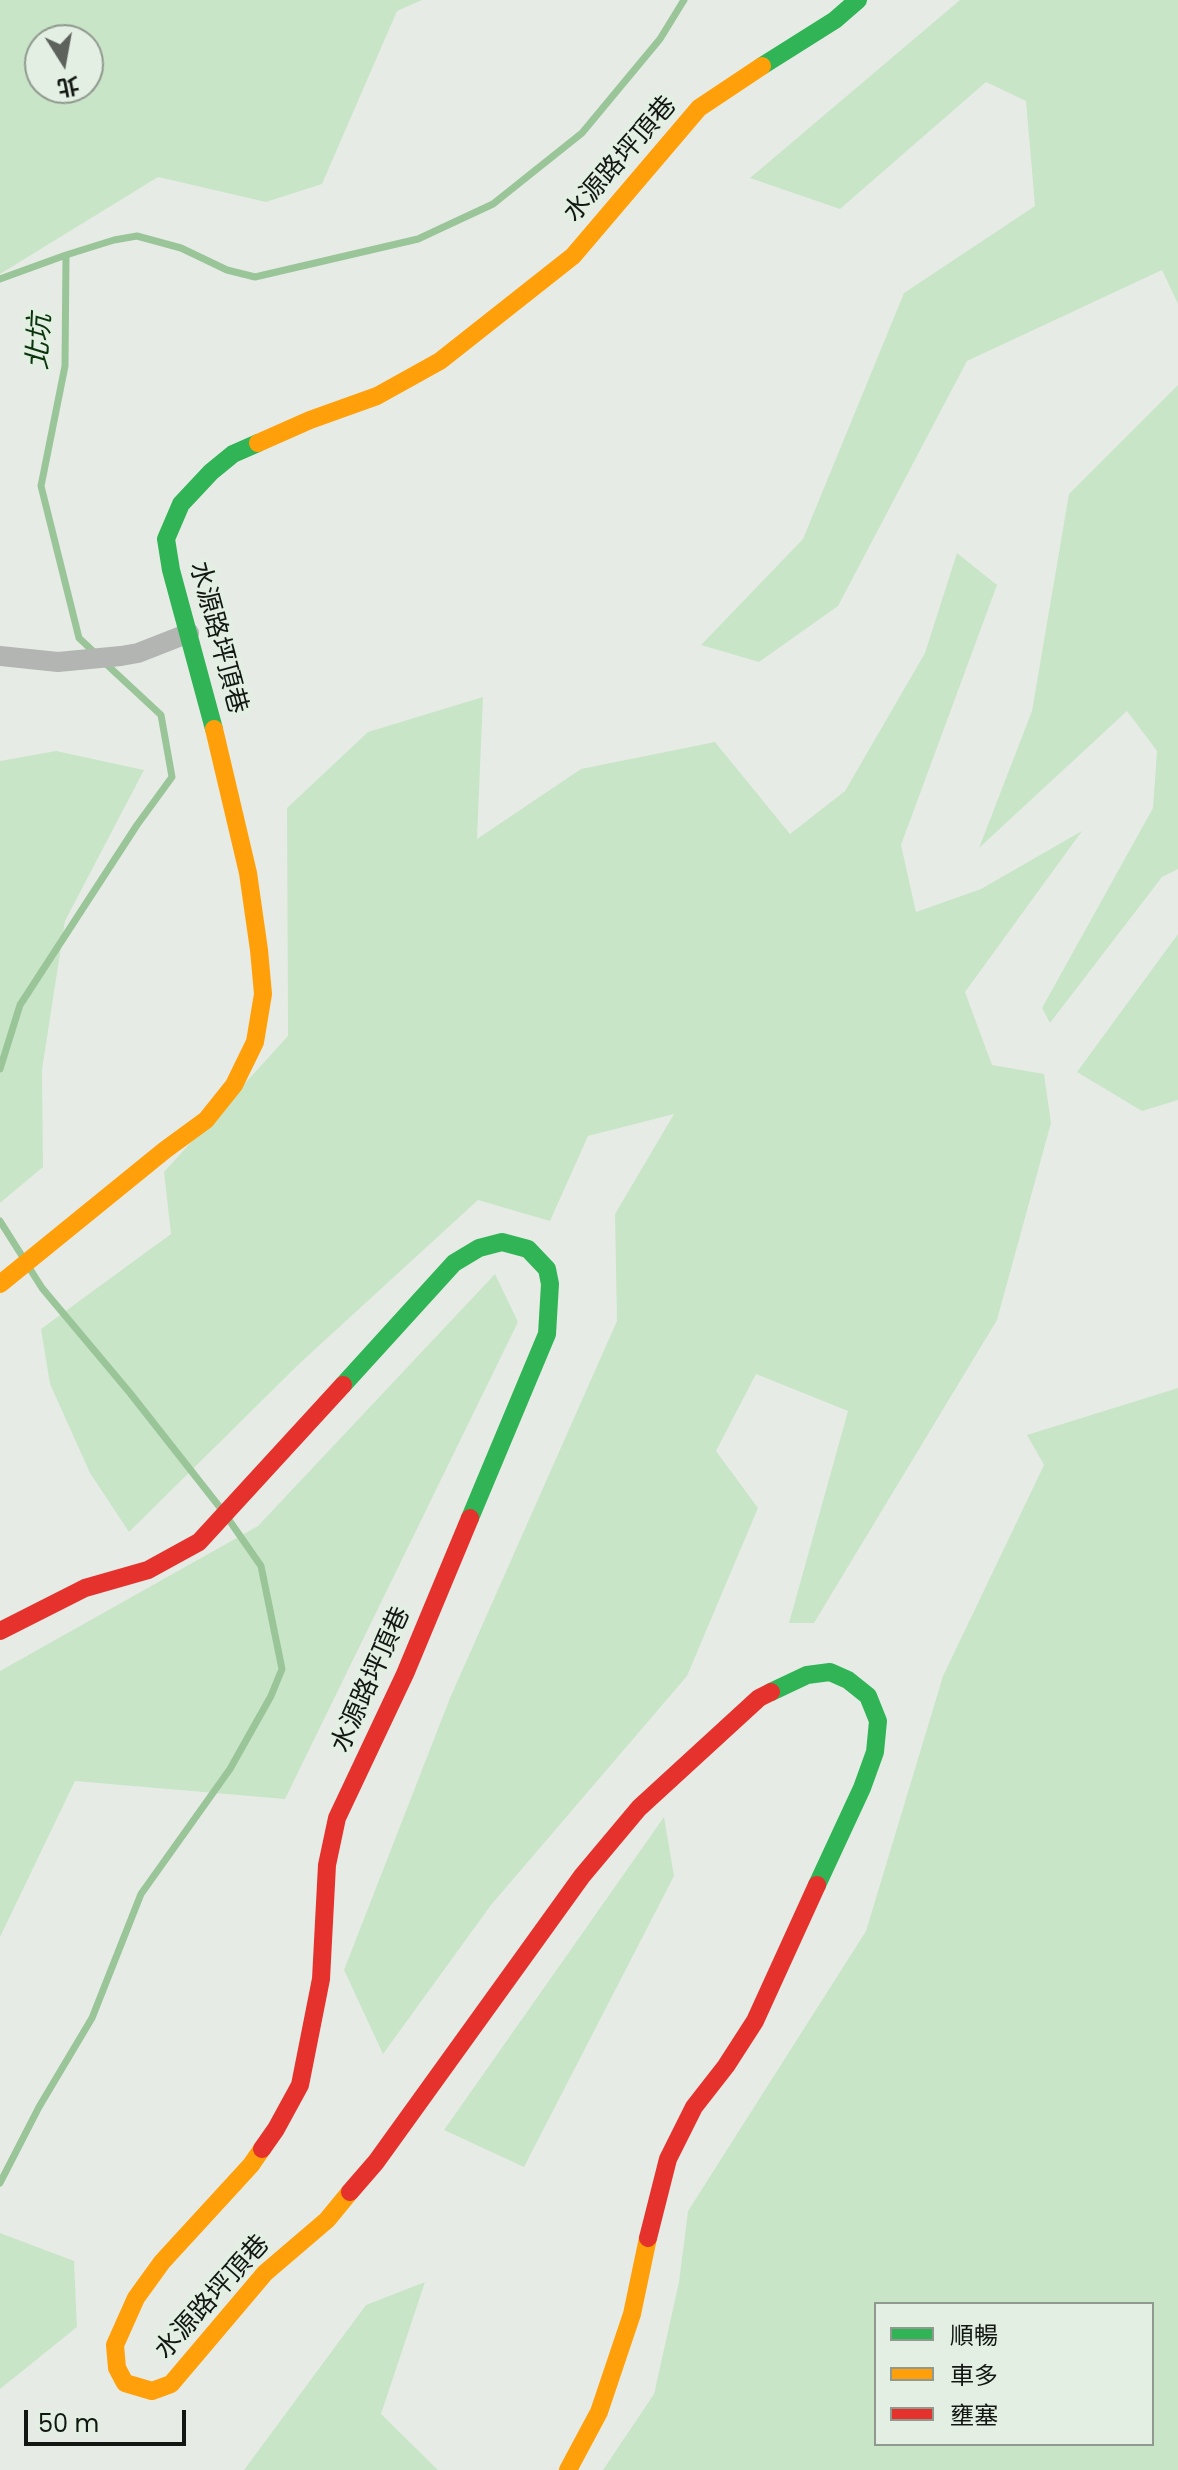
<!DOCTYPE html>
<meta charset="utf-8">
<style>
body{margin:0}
#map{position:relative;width:1178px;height:2470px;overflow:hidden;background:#e6ece5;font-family:Poppins,"Noto Sans TC",sans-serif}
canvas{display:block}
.legend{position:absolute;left:874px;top:2302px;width:280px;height:144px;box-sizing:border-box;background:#e3efe2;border:2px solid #90998f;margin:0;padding:10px 14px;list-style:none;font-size:24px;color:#131713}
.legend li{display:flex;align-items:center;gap:16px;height:40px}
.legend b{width:40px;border:2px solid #90998f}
.north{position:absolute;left:24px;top:24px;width:80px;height:80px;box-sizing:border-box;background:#e3efe2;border:2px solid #90998f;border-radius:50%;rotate:169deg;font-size:22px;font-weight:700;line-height:32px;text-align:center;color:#131713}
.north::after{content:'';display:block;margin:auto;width:28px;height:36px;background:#5d625c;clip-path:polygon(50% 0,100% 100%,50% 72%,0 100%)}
.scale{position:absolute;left:24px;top:2410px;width:162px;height:36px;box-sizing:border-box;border:4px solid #131713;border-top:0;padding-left:10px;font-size:24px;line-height:28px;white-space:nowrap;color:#131713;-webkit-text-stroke:6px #e3efe2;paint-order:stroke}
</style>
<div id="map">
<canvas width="1178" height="2470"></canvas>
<ul class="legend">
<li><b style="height:10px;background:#30b455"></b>順暢</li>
<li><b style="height:10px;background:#ff9f0a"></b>車多</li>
<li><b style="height:10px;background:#e5322d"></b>壅塞</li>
</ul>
<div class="north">北</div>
<div class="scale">50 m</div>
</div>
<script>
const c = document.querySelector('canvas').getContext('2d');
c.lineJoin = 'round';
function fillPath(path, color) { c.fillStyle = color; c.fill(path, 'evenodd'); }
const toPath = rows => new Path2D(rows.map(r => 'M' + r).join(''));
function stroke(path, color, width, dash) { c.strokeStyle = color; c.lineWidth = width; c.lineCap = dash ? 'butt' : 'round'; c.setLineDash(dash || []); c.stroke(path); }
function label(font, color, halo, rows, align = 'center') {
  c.font = font + ' Poppins,"Noto Sans TC",sans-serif'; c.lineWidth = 8; c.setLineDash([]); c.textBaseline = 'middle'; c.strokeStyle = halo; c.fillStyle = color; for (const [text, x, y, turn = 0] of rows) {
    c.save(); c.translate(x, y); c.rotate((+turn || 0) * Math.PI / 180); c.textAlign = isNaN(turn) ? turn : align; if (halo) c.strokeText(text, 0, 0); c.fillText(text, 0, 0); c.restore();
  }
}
fillPath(toPath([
 [0,0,422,0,397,11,322,184,266,202,158,177,0,274],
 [40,40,88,40,88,88,40,88],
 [960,0,1178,0,1178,304,1162,270,967,361,838,606,759,662,701,645,803,539,904,293,1035,206,1026,101,986,82,840,209,750,178],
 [1178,385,1178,869,1162,877,1050,1023,1042,1008,1153,808,1157,751,1127,711,979,848,1032,711,1069,494],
 [957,553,997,585,901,845,916,912,981,889,1082,831,965,992,992,1065,1044,1074,1051,1123,997,1320,814,1623,789,1623,848,1411,756,1374,716,1451,758,1508,687,1676,491,1905,383,2054,344,1970,450,1698,617,1321,615,1214,674,1114,588,1136,550,1221,478,1200,300,1363,129,1532,90,1473,50,1384,41,1329,171,1234,164,1172,288,1036,287,808,368,732,483,697,477,839,581,769,715,742,790,834,845,791,925,653],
 [56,751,144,770,65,921,42,1070,43,1167,0,1203,0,761],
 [1178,934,1178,1100,1142,1111,1077,1072],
 [495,1274,518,1322,285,1799,75,1781,0,1937,0,1671,258,1526],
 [1178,1388,1178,2470,603,2470,654,2394,679,2282,688,2211,866,1931,943,1676,1044,1465,1027,1435],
 [876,2304,1152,2304,1152,2444,876,2444],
 [664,1817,674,1876,524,2167,444,2130],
 [0,2233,74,2261,77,2327,0,2389],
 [425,2282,381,2414,438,2470,244,2470,366,2305]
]), '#c9e5c7');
stroke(toPath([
 [0,279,66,255],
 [95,653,79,638,41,486,65,366,66,255,114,240,137,236,181,248,227,270,255,277,418,239,493,204,582,133,660,39,684,0],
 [0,1069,20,1005,137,825,172,777,161,715,104,662],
 [0,1221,24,1259],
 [30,1269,42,1288,130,1393,222,1510],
 [0,2183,39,2107,92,2018,141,1894,230,1769,271,1696,282,1669,261,1566,229,1520]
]), '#9ac599', 7);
stroke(toPath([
 [0,656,58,662,121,656,138,653,189,633]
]), '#b3b5b3', 20);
stroke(toPath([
 [762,66,835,20,858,0],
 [214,729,171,570,166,539,181,504,211,472,233,454,258,443],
 [343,1385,454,1263,479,1248,502,1242,528,1249,547,1269,550,1284,547,1334,470,1518],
 [771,1692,807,1675,830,1672,848,1680,868,1696,878,1721,875,1752,862,1788,817,1885]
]), '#30b455', 18);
stroke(toPath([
 [258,443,310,420,377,396,440,361,573,256,699,108,762,66],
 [0,1284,165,1150,206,1120,234,1085,255,1042,263,994,259,950,248,873,214,729],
 [262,2149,251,2165,162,2262,136,2298,115,2345,117,2368,125,2383,152,2391,171,2384,265,2273,327,2220,350,2192],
 [568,2470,599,2412,632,2314,648,2238]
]), '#ff9f0a', 18);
stroke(toPath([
 [0,1631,85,1588,148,1570,199,1542,343,1385],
 [262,2149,276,2129,300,2085,321,1979,327,1865,337,1818,405,1674,470,1518],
 [350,2192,376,2162,582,1876,639,1808,759,1698,771,1692],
 [648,2238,668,2159,694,2107,726,2066,755,2021,817,1885]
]), '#e5322d', 18);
label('26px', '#131713', '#e3efe2', [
 ["水源路坪頂巷",621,160,-49],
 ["水源路坪頂巷",217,638,75],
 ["水源路坪頂巷",372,1680,-66],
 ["水源路坪頂巷",213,2298,-48]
]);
label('italic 28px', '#09340c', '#e3efe2', [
 ["北坑",41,342,-87]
]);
</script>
